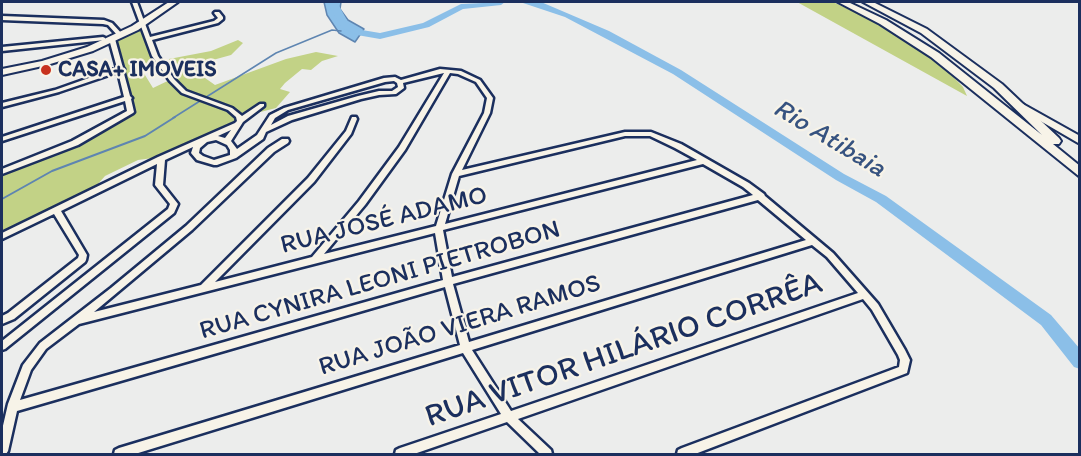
<!DOCTYPE html>
<meta charset="utf-8">
<style>
body{margin:0}
#map{position:relative;width:1081px;height:456px;overflow:hidden;background:#ecedec;font-family:Itim,sans-serif}
canvas{display:block}
.frame{position:absolute;inset:0;border:3px solid #1b2f5e;pointer-events:none}
</style>
<div id="map">
<canvas width="1081" height="456"></canvas>
<div class="frame"></div>
</div>
<script>
const c = document.querySelector('canvas').getContext('2d');
c.lineJoin = 'round';
function fillPath(path, color) { c.fillStyle = color; c.fill(path, 'evenodd'); }
const toPath = rows => new Path2D(rows.map(r => 'M' + r).join(''));
function stroke(path, color, width, dash) { c.strokeStyle = color; c.lineWidth = width; c.lineCap = dash ? 'butt' : 'round'; c.setLineDash(dash || []); c.stroke(path); }
function label(font, color, halo, rows, align = 'center') {
  c.font = font + ' Itim,sans-serif'; c.lineWidth = 4.5; c.setLineDash([]); c.textBaseline = 'middle'; c.strokeStyle = halo; c.fillStyle = color; for (const [text, x, y, turn = 0] of rows) {
    c.save(); c.translate(x, y); c.rotate((+turn || 0) * Math.PI / 180); c.textAlign = isNaN(turn) ? turn : align; if (halo) c.strokeText(text, 0, 0); c.fillText(text, 0, 0); c.restore();
  }
}
fillPath(toPath([
 [797,2,833,2,870,19,930,53,963,87,967,96],
 [136,30,144,32,155,64,140,67,153,88,178,76,169,59,211,51,238,40,243,43,231,55,202,63,198,73,215,85,286,59,316,52,338,56,322,61,311,70,302,69,285,83,280,89,290,92,276,108,245,116,233,130,225,134,217,134,195,149,175,155,138,160,105,176,90,193,2,235,2,172,75,143,131,112,121,72,126,70,117,40]
]), '#c2d286');
const water = toPath([
 [324,2,341,2,340,9,348,20,364,29,355,42,339,33,327,15,324,2]
]);
fillPath(water, '#8bbfe8');
stroke(water, '#5e85b1', 1.5);
stroke(toPath([
 [173,118,276,53,332,30,341,31]
]), '#5e85b1', 1.5);
stroke(toPath([
 [2,199,52,171,145,136,175,117]
]), '#5e85b1', 2);
fillPath(toPath([
 [329,2,337,2,349,24,362,30,380,33,423,23,461,4,505,2,501,5,463,9,429,27,380,39,357,35,342,28,329,6,329,2],
 [520,2,541,2,609,31,681,70,844,174,886,196,1051,315,1080,349,1080,369,1074,367,1041,325,876,202,836,180,673,74,565,17,520,2]
]), '#8bbfe8');
const street = toPath([
 [132,2,137,2,150,37,214,21,218,18,214,13,215,12,219,12,223,17,223,19,218,23,152,40,158,56,174,79,186,91,232,108,242,116,260,104,264,104,264,106,243,122,231,141,237,149,257,135,270,115,284,108,384,78,395,77,401,80,440,69,461,71,480,80,493,98,490,113,462,170,625,132,651,132,681,144,749,183,764,194,765,196,833,253,878,304,905,350,910,360,907,373,695,454,677,454,678,450,682,448,899,367,900,360,898,355,872,310,863,299,518,419,551,450,552,454,540,454,507,422,414,454,395,454,396,450,400,448,501,414,463,353,135,454,114,454,115,450,119,448,460,345,445,287,17,411,8,451,6,454,2,454,2,430,8,404,23,365,40,343,111,288,186,226,268,148,282,139,288,139,289,141,288,143,274,152,192,230,94,312,201,285,308,178,346,131,352,117,356,117,357,119,351,134,314,182,215,282,312,257,359,201,399,147,444,73,403,83,404,88,396,94,379,95,361,99,292,120,266,132,263,139,236,158,217,165,214,165,197,160,191,153,193,147,165,160,163,185,178,204,174,213,5,349,2,350,2,341,168,209,170,204,155,185,157,164,61,211,87,255,86,260,85,262,14,319,2,324,2,316,8,313,78,258,79,255,54,214,2,239,2,233,158,157,235,123,237,121,236,117,228,110,182,93,170,81,152,56,132,2],
 [450,73,458,74,476,82,487,98,484,113,452,174,436,226,324,254,365,205,405,150,450,73],
 [394,81,397,83,398,87,392,91,379,91,358,96,288,116,271,125,275,118,288,110,385,82,394,81],
 [231,130,225,138,218,136,231,130],
 [625,136,650,136,675,148,697,160,445,224,459,176,625,136],
 [216,140,227,145,230,150,230,155,214,160,203,156,199,153,200,148,207,142,216,140],
 [703,164,743,187,753,195,452,277,443,230,703,164],
 [758,200,806,240,469,342,453,284,758,200],
 [435,233,443,280,20,400,31,370,46,349,79,324,435,233],
 [812,245,827,257,858,293,511,411,472,350,812,245],
 [2,16,104,20,112,23,123,35,118,36,108,25,103,24,2,20,2,16],
 [103,37,105,38,105,40,2,51,2,47,103,37],
 [112,37,115,39,123,68,124,69,123,70,130,96,132,98,131,99,134,112,133,113,78,145,2,174,2,169,72,141,127,111,125,101,2,141,2,137,124,97,118,72,59,92,2,107,2,103,55,90,117,68,109,39,112,37]
]);
const secondary = toPath([
 [169,2,178,2,138,30,93,51,47,65,2,75,2,69,42,61,87,47,132,26,169,2],
 [1021,103,1080,136,1080,144,1018,108,1016,106,1021,103]
]);
const primary = toPath([
 [838,2,848,2,886,20,939,53,1042,135,994,88,921,33,863,2,873,2,927,29,1002,84,1059,138,1061,141,1059,144,1053,144,1080,166,1080,177,931,57,880,24,838,2]
]);
stroke(street, '#1b2f5e', 5);
stroke(secondary, '#1b2f5e', 4);
stroke(primary, '#1b2f5e', 4);
fillPath(street, '#f7f3e8');
fillPath(secondary, '#f7f3e8');
fillPath(primary, '#f7f3e8');
for (const [x, y, r, color] of [
 [46,70,6,"#c8321e"]
]) { const dot = new Path2D(); dot.arc(x, y, r, 0, 2 * Math.PI); c.fillStyle = color; c.fill(dot); stroke(dot, '#f7f3e8', 2); }
label('bold 22px', '#1b2f5e', '#f7f3e8', [
 ["CASA+ IMOVEIS",58,70]
], 'left');
label('26px', '#1b2f5e', '#f7f3e8', [
 ["RUA JOSÉ ADAMO",384,221,-14],
 ["RUA CYNIRA LEONI PIETROBON",380,281,-16],
 ["RUA JOÃO VIERA RAMOS",460,326,-17]
]);
label('italic 27px', '#375380', '#f7f3e8', [
 ["Rio Atibaia",829,139,31]
]);
label('32px', '#1b2f5e', '#f7f3e8', [
 ["RUA VITOR HILÁRIO CORRÊA",624,351,-19]
]);
</script>
